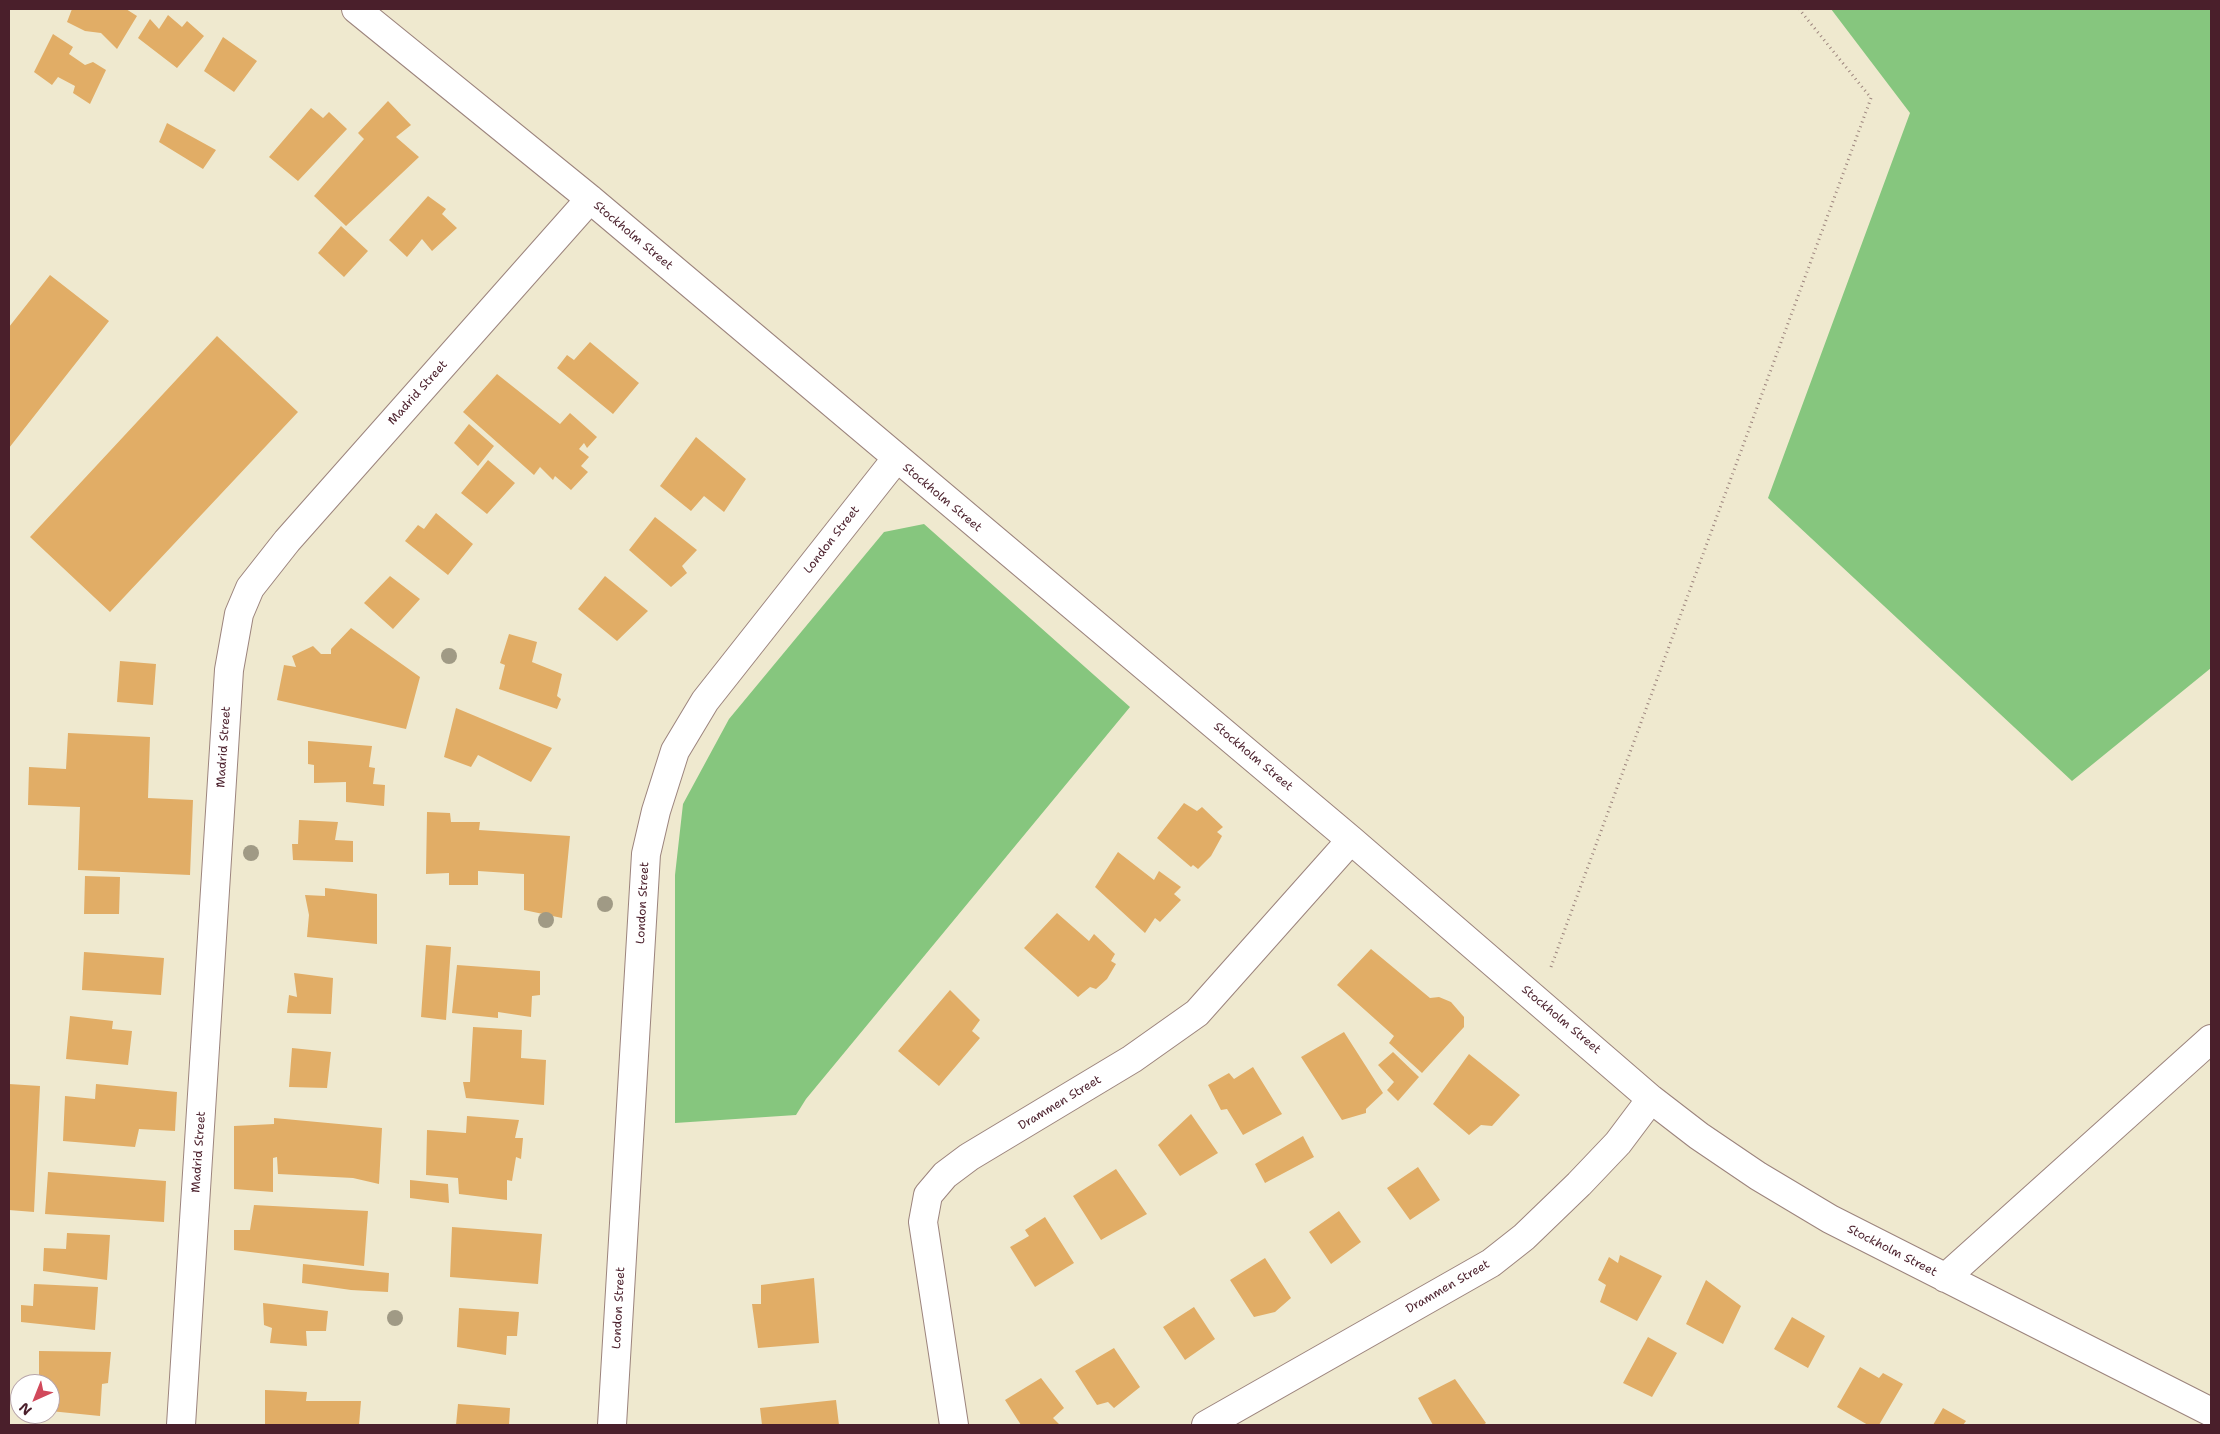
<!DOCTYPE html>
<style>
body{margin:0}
#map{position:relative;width:2220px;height:1434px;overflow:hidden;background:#efe9cf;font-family:"Shantell Sans",sans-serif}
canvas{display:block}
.frame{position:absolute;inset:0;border:10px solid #4a1f2b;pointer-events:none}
.north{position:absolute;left:10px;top:1374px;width:50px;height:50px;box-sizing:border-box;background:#fff;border:1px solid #b7a5aa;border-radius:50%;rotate:224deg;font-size:14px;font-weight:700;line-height:20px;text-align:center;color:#4a1f2b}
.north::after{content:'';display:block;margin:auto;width:18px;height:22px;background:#d1495b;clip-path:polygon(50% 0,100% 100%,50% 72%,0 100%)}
</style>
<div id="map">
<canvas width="2220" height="1434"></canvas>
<div class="frame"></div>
<div class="north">N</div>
</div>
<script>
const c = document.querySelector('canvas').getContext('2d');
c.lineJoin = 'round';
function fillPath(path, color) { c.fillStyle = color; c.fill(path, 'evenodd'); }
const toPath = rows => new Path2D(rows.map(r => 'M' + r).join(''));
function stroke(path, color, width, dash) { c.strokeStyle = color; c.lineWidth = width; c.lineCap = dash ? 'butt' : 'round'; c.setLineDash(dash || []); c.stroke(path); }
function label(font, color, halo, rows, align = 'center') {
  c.font = font + ' "Shantell Sans",sans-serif'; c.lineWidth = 4; c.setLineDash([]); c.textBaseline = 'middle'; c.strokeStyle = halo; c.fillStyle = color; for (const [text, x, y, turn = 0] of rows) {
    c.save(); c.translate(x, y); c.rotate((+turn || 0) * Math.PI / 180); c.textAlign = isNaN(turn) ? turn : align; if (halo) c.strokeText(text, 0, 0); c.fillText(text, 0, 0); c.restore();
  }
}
fillPath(toPath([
 [1831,9,2211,9,2211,668,2072,781,1768,498,1910,113],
 [924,524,1130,707,806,1099,796,1115,675,1123,675,875,683,804,729,719,884,532]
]), '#86c67e');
fillPath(toPath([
 [72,9,126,9,137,16,117,49,101,33,85,31,67,22],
 [168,15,182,27,187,21,204,36,177,68,138,38,150,19,159,29],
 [53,34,73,47,69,54,85,65,93,62,106,70,90,104,73,93,75,86,58,77,52,85,34,72],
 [223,37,257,61,234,92,204,71],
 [388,101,411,125,396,137,419,157,346,226,314,196,364,139,358,133],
 [311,108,323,118,329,112,347,129,298,181,269,157],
 [167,123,216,150,203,169,159,142],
 [428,196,446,209,442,214,457,228,432,251,422,239,407,257,389,240],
 [341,226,368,251,344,277,318,253],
 [50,275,109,321,9,448,9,327],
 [217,336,298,412,110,612,30,537],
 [590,342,639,383,613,414,557,368,567,355,574,360],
 [497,374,560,424,570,413,597,437,587,448,584,443,579,449,589,457,581,466,588,472,571,490,555,476,553,480,540,467,534,475,463,412],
 [469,424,494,446,478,466,454,443],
 [696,437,746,479,724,512,704,496,691,511,660,486],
 [488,460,515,483,487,514,461,493],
 [436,513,473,544,448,575,405,541,418,525,424,529],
 [655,517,697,550,682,566,687,573,671,587,629,550],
 [390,576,420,599,393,629,364,603],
 [605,576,648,611,617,641,578,609],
 [351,628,420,677,406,729,277,700,284,665,296,667,292,656,313,646,321,654,331,654,331,649],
 [509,634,537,642,532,662,562,674,557,696,561,699,557,709,499,689,505,665,500,663],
 [120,661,156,664,153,705,117,702],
 [456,708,552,748,531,782,478,755,471,767,444,757],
 [68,733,150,737,148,798,193,800,190,875,78,870,80,807,28,805,29,767,66,769],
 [308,741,372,746,369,767,375,768,373,784,385,785,384,806,346,802,346,782,314,783,314,765,308,764],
 [1184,803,1197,811,1202,807,1223,827,1217,832,1222,836,1211,856,1198,869,1193,865,1191,867,1157,838],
 [427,812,450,813,451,822,480,822,479,830,570,836,562,918,524,910,524,874,478,871,478,885,449,885,449,873,426,874],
 [299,820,338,822,335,840,353,841,353,862,293,860,292,844,298,844],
 [1118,852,1154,880,1159,871,1181,887,1174,894,1181,900,1160,922,1155,918,1145,933,1095,887],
 [85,876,120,877,119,914,84,914],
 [325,888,377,894,377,944,307,937,309,915,305,895,325,896],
 [1057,913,1089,941,1094,934,1115,954,1111,961,1116,964,1107,979,1096,989,1090,987,1078,997,1024,948],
 [426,945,451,947,446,1020,421,1017],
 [1371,949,1430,998,1439,997,1451,1002,1464,1017,1464,1027,1422,1073,1389,1043,1394,1036,1337,985],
 [84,952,164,958,161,995,82,990],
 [457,965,540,971,540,995,532,996,531,1017,498,1012,498,1018,452,1013],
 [294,973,333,978,331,1014,287,1013,289,995,297,997],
 [950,990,980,1020,972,1031,980,1038,939,1086,898,1051],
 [70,1016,113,1021,112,1029,132,1031,128,1065,66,1059],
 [473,1027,522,1030,521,1058,546,1060,544,1105,466,1098,463,1082,470,1082],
 [1344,1032,1383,1093,1366,1109,1366,1113,1342,1120,1301,1057],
 [292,1048,331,1052,327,1088,289,1087],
 [1393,1052,1419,1077,1398,1101,1387,1090,1394,1082,1378,1065],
 [1469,1054,1520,1095,1492,1126,1481,1125,1469,1135,1433,1104],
 [1253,1067,1282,1114,1243,1135,1227,1109,1221,1110,1208,1085,1229,1073,1234,1079],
 [9,1084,40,1086,34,1212,9,1210],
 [96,1084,177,1092,175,1131,139,1129,135,1147,63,1141,65,1096,95,1099],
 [1191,1114,1218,1153,1180,1176,1158,1145],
 [467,1116,519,1120,515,1138,523,1138,521,1159,516,1157,512,1181,507,1180,507,1200,459,1194,458,1178,426,1175,427,1130,466,1133],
 [274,1118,382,1128,379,1184,353,1178,278,1174,277,1157,273,1158,273,1192,234,1189,234,1126,274,1124],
 [1303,1136,1314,1157,1265,1183,1255,1164],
 [1418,1167,1440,1200,1410,1220,1387,1188],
 [1116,1169,1147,1214,1101,1240,1073,1196],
 [48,1172,166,1181,164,1222,45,1214],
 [410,1180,448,1184,449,1203,410,1198],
 [254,1205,368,1211,364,1266,234,1250,234,1230,250,1230],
 [1339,1211,1361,1242,1331,1264,1309,1232],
 [1045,1217,1074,1263,1035,1287,1010,1247,1029,1236,1025,1230],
 [452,1227,542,1234,538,1284,450,1277],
 [67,1233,110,1235,107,1280,43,1271,44,1248,66,1249],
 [1620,1255,1662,1276,1637,1321,1600,1302,1606,1285,1598,1280,1609,1257,1618,1263],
 [1265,1258,1291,1298,1275,1312,1254,1317,1230,1280],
 [303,1264,389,1273,388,1292,351,1290,302,1283],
 [814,1278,819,1343,758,1348,752,1304,761,1304,761,1285],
 [1706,1280,1741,1306,1723,1344,1686,1324],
 [34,1284,98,1287,95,1330,21,1322,21,1305,33,1306],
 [263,1303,328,1311,326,1331,306,1331,307,1346,270,1343,272,1328,264,1325],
 [1194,1307,1215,1339,1185,1360,1163,1327],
 [459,1308,519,1312,517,1336,507,1336,506,1355,457,1347],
 [1792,1317,1825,1336,1808,1368,1774,1349],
 [1648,1337,1677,1353,1652,1397,1623,1383],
 [1114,1348,1140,1387,1114,1408,1108,1402,1097,1405,1075,1371],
 [39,1351,111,1352,108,1383,102,1384,100,1416,50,1411,50,1384,39,1384],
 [1860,1367,1879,1378,1883,1373,1903,1384,1879,1425,1868,1425,1837,1407],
 [1041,1378,1064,1408,1053,1418,1059,1424,1021,1425,1005,1400],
 [1455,1379,1486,1423,1483,1425,1433,1425,1418,1398],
 [265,1390,307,1392,306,1401,361,1401,359,1425,265,1425],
 [836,1400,839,1425,762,1425,760,1408],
 [458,1404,510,1408,509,1425,456,1425],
 [1943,1408,1966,1421,1963,1425,1933,1425]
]), '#e1ad66');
const minor = toPath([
 [356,9,590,199,1351,840,1651,1099,1699,1136,1758,1176,1830,1219,2211,1412],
 [1945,1278,2211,1039],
 [181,1425,229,670,239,614,250,588,287,541,590,199],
 [612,1425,646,854,656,811,675,751,705,701,896,459],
 [954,1425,923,1222,928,1195,945,1175,969,1157,1132,1059,1197,1013,1351,840],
 [1206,1425,1491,1263,1524,1237,1579,1184,1618,1143,1651,1099]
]);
stroke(minor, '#9c847d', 30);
stroke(toPath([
 [1551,967,1871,98,1799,9]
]), '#9c847d', 3, [1, 4]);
stroke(minor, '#fff', 28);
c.fillStyle = '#a09a85';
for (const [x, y] of [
 [449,656],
 [251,853],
 [605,904],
 [546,920],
 [395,1318]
]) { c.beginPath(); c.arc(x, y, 8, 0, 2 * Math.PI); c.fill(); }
label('12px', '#4a1f2b', '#fff', [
 ["Stockholm Street",633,236,40],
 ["Madrid Street",418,393,-48],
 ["Stockholm Street",942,498,40],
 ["London Street",832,540,-52],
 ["Madrid Street",224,747,-86],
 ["Stockholm Street",1253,757,40],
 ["London Street",643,903,-87],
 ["Stockholm Street",1561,1020,40],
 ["Drammen Street",1060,1103,-31],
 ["Madrid Street",199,1152,-86],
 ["Stockholm Street",1892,1251,27],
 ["Drammen Street",1448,1287,-30],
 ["London Street",619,1308,-87]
]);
</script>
